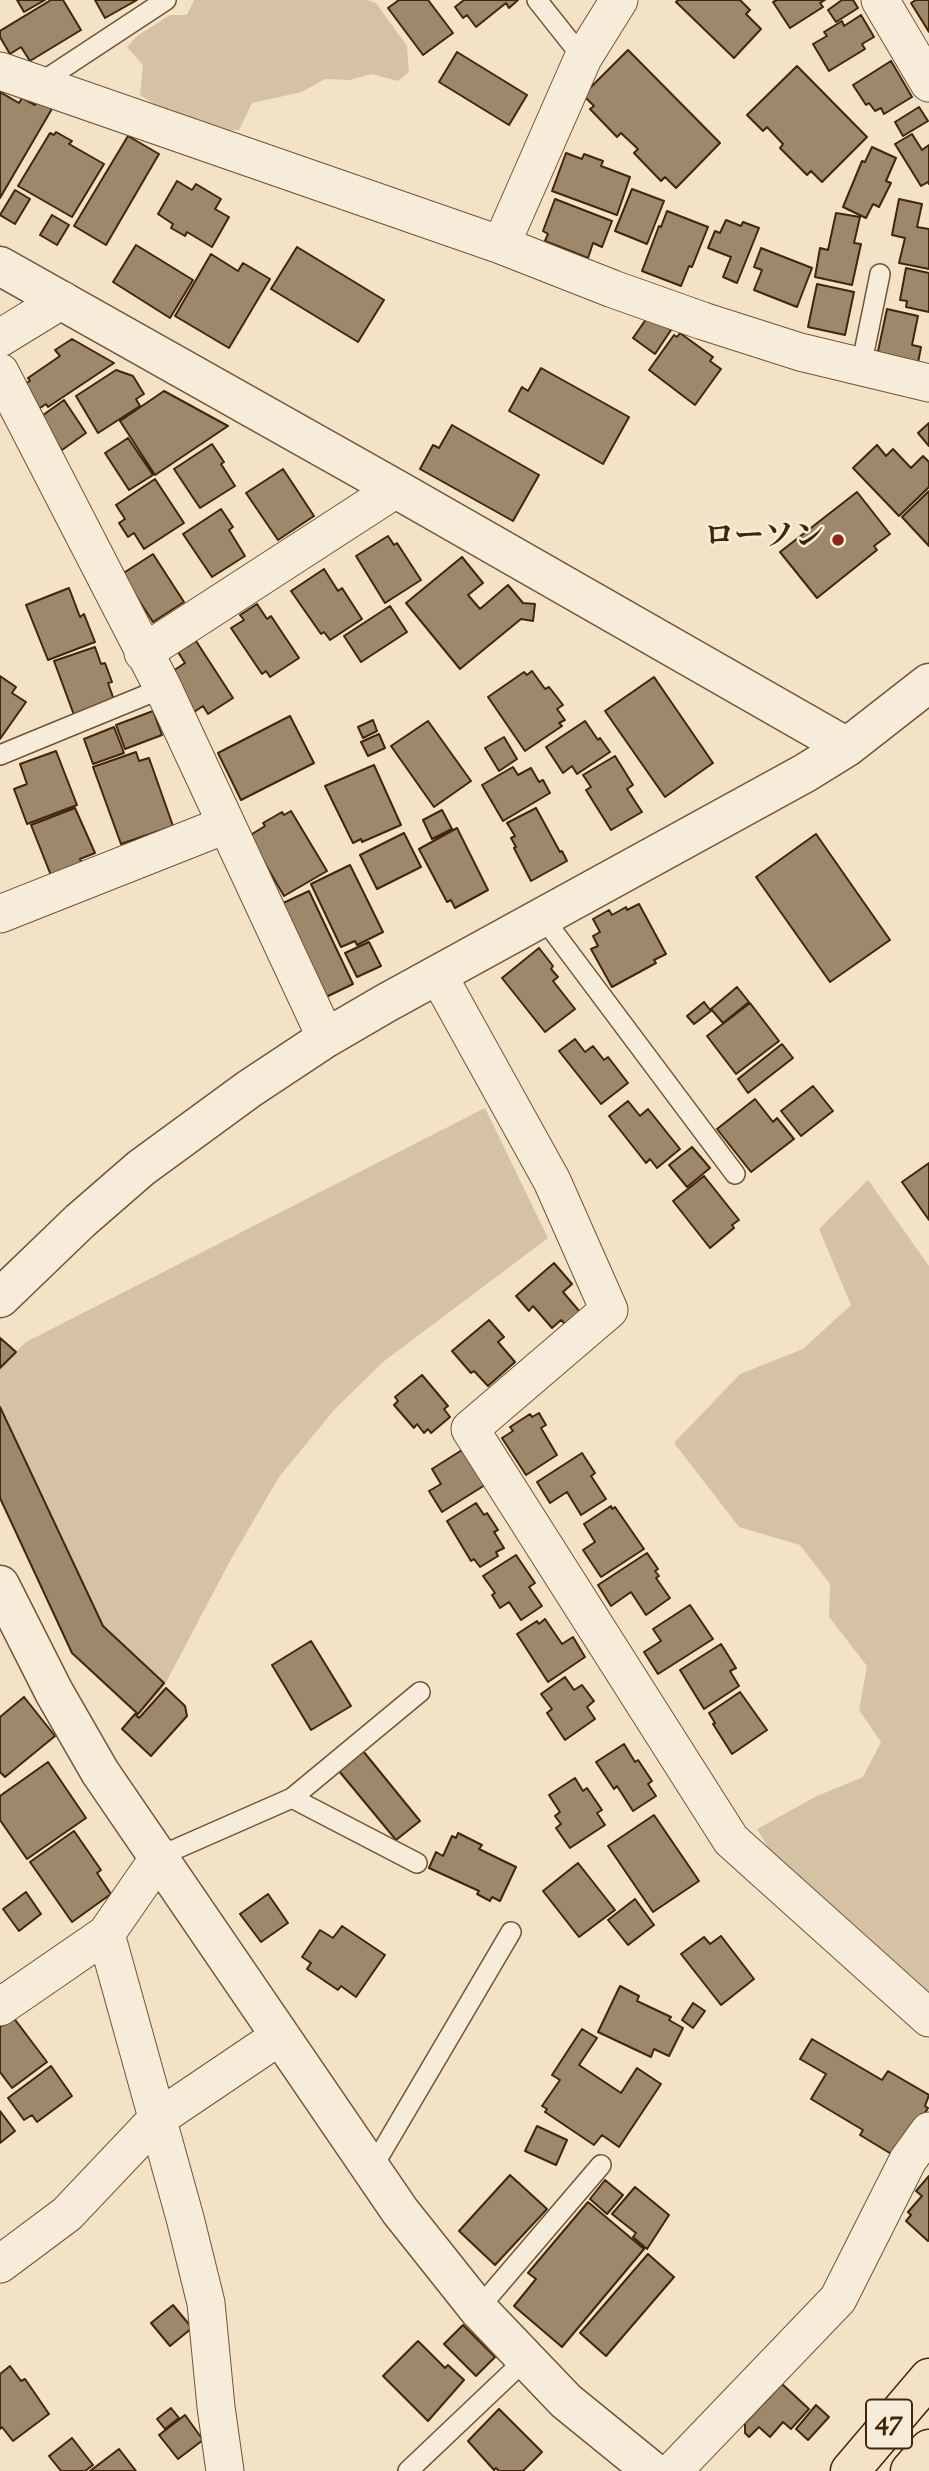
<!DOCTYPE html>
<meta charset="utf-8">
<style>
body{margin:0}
canvas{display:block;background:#f3e2c5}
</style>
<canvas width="929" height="2471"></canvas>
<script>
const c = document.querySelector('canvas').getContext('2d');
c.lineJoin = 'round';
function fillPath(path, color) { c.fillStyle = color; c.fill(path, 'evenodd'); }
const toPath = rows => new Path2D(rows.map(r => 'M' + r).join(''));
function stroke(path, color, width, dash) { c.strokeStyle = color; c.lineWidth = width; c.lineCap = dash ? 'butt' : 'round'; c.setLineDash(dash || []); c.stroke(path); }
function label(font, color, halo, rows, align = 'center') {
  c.font = font + ' "Sorts Mill Goudy","Noto Serif JP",serif'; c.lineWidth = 5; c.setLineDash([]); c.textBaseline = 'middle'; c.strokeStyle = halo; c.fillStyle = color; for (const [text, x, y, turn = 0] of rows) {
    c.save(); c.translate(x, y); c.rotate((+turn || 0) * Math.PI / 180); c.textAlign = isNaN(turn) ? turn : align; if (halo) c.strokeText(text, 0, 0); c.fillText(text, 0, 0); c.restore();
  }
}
fillPath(toPath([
 [194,0,367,0,376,3,407,46,409,72,398,81,371,74,350,80,325,79,302,92,252,103,239,130,209,131,164,110,140,95,143,65,127,47,137,36,170,15,187,15],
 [485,1108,548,1238,383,1362,334,1410,279,1477,230,1561,162,1690,138,1716,72,1654,0,1501,0,1336,17,1351,26,1342],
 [868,1180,929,1266,929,1998,882,1957,839,1912,783,1872,757,1829,817,1796,863,1777,881,1742,859,1710,867,1666,829,1617,830,1584,800,1545,739,1527,674,1443,740,1374,803,1349,851,1305,819,1229]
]), '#d5c2a5');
const building = toPath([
 [17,0,45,0,24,12,17,0],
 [51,0,63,0,81,30,30,61,21,47,10,54,0,37,0,31,51,0],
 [95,0,137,0,105,18,95,0],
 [399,0,428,0,453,33,423,55,388,8,399,0],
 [464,0,518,0,509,8,506,3,476,27,467,15,463,18,455,7,464,0],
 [678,0,740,0,750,10,746,14,761,29,734,58,676,2,678,0],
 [777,0,825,0,820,3,823,7,790,28,773,2,777,0],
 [842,0,853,0,858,8,836,22,828,10,842,0],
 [916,0,929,0,929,32,911,3,916,0],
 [861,15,874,37,862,44,865,49,829,71,813,44,827,36,824,32,842,21,844,26,861,15],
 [628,50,720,143,676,188,665,177,661,181,634,153,638,149,621,133,617,137,590,109,594,106,583,95,628,50],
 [457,52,527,95,509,125,439,82,457,52],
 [891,61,912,97,884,114,881,108,875,111,869,103,866,105,853,85,891,61],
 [797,66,867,137,822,182,811,171,807,175,780,148,783,144,767,127,763,131,747,115,797,66],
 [0,92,19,103,22,98,35,105,38,99,53,107,0,198,0,92],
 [919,107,928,121,903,136,895,122,919,107],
 [56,132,72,141,69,144,104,164,72,217,18,186,50,133,54,135,56,132],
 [912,134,922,150,929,145,929,184,928,182,921,186,895,144,912,134],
 [128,136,159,154,106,245,74,226,128,136],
 [872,147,896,158,886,181,891,183,879,207,873,204,866,218,843,207,862,161,865,162,872,147],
 [566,153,582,159,584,154,603,161,601,166,630,177,617,215,552,191,566,153],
 [177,181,192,190,196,184,221,199,215,209,229,217,212,247,187,232,185,236,171,228,173,224,158,214,177,181],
 [632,189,664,201,647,244,615,231,632,189],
 [15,190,30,199,15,224,0,215,15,190],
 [555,199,612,221,602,247,593,243,588,258,545,241,548,234,543,231,555,199],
 [899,199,922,204,917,227,929,229,929,269,899,263,905,238,892,235,899,199],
 [667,211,708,227,692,267,689,266,681,286,642,271,659,226,661,227,667,211],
 [836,213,860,217,854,243,861,244,852,285,815,277,820,248,828,250,836,213],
 [52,215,69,225,57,245,40,235,52,215],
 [726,220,741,226,743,222,759,228,737,283,723,277,731,257,708,248,715,231,720,233,726,220],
 [136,245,193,280,170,318,113,282,136,245],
 [297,247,384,300,358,342,271,289,297,247],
 [761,248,812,268,797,307,754,290,762,270,754,267,761,248],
 [211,254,238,271,243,263,270,279,229,348,175,316,211,254],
 [906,268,929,273,929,312,906,307,907,301,900,300,906,268],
 [817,284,854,292,845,335,808,327,817,284],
 [887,309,918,316,912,345,921,347,917,368,877,356,887,309],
 [649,315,671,330,655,354,633,338,649,315],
 [680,333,713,357,710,361,721,369,695,405,649,370,674,335,677,337,680,333],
 [72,339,114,363,48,407,46,404,37,410,21,386,30,381,28,378,60,356,55,350,72,339],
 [541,368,629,417,603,464,509,411,522,387,528,391,541,368],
 [116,370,133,376,144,394,136,399,140,406,98,433,76,396,116,370],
 [164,391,228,426,155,475,120,421,164,391],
 [64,400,86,433,62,450,39,418,64,400],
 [929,423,929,446,918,433,929,423],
 [452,425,539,475,513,521,420,469,433,445,439,448,452,425],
 [128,438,153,475,129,490,105,453,128,438],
 [212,444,224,462,221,464,235,486,200,508,174,469,212,444],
 [877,445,886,456,893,449,911,468,923,456,929,462,929,487,899,516,853,468,877,445],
 [283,469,314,516,278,540,246,493,283,469],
 [155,479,184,523,144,549,134,533,128,537,119,523,125,519,116,505,155,479],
 [929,491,929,546,902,517,929,491],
 [857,492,890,534,874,546,877,550,817,598,780,552,857,492],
 [221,509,233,527,229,530,245,556,212,577,183,534,221,509],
 [388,536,394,545,397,543,421,580,385,603,356,556,388,536],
 [153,554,184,602,153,622,122,574,153,554],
 [462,557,483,583,468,595,480,609,508,585,523,603,535,604,533,621,521,619,460,669,406,603,462,557],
 [324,569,338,591,342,588,362,619,330,640,324,632,321,634,291,591,324,569],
 [69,588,80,617,84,614,95,642,48,660,26,605,69,588],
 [257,604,267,619,271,616,299,658,270,677,266,671,262,674,231,628,244,620,240,615,257,604],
 [390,606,407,632,361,662,344,636,390,606],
 [196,641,233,698,208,714,203,706,194,712,170,673,185,663,178,652,196,641],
 [95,647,101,664,105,663,112,682,108,683,114,700,74,715,54,661,95,647],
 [532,671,545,689,549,687,563,705,557,709,565,720,559,723,562,726,525,751,488,697,524,672,527,675,532,671],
 [0,676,16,687,12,693,26,702,0,739,0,676],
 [654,677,713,763,665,797,605,711,654,677],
 [153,711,162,735,125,749,116,725,153,711],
 [290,716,314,763,241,800,218,753,290,716],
 [373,720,377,731,363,738,358,727,373,720],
 [428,721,471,781,434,807,391,746,428,721],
 [585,721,598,740,600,738,610,752,577,774,572,766,563,773,546,747,585,721],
 [114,727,124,753,93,764,84,739,114,727],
 [379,734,385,748,368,756,361,742,379,734],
 [504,737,517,759,499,771,485,748,504,737],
 [56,751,77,805,27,824,14,789,27,784,20,764,56,751],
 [136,752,139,761,149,758,173,826,121,844,93,767,136,752],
 [615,756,633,785,627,789,642,812,611,830,586,790,591,787,583,775,615,756],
 [374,765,401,825,362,842,361,839,353,843,325,786,374,765],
 [513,767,518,775,531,768,539,782,543,780,550,793,503,821,482,785,513,767],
 [75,808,95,853,80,859,83,866,52,878,31,825,75,808],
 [536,808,560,852,562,851,567,861,531,881,514,848,516,847,511,838,515,836,507,823,536,808],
 [442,810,452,829,432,839,423,820,442,810],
 [291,811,327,871,284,896,249,836,265,826,263,823,282,812,284,815,291,811],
 [457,828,488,890,455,908,451,900,447,902,419,849,457,828],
 [404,833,421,867,377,889,360,855,404,833],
 [816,834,890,940,830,982,756,877,816,834],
 [350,865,383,932,357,945,355,941,341,947,311,884,350,865],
 [309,891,353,984,324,998,279,905,309,891],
 [639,904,666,954,654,960,656,963,612,987,591,949,598,946,593,936,600,932,593,919,609,910,612,915,626,907,627,910,639,904],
 [369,942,381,966,357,977,345,953,369,942],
 [539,948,553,966,551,969,558,977,553,981,575,1009,545,1032,502,978,539,948],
 [737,987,749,1002,723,1023,711,1009,737,987],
 [704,1002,711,1011,694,1024,687,1016,704,1002],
 [750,1003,779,1041,736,1074,707,1036,750,1003],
 [575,1039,585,1052,593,1046,604,1060,608,1057,628,1083,601,1104,559,1051,575,1039],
 [782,1044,793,1058,748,1093,738,1079,782,1044],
 [813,1086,833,1111,801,1136,781,1111,813,1086],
 [755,1099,773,1122,777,1118,794,1139,751,1172,717,1129,755,1099],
 [628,1101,640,1116,648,1109,680,1149,657,1168,650,1159,646,1163,609,1116,628,1101],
 [692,1147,710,1168,687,1187,669,1165,692,1147],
 [929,1163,929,1220,902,1182,929,1163],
 [704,1176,739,1220,732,1225,734,1228,710,1248,673,1201,704,1176],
 [554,1263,572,1284,563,1292,580,1312,565,1324,561,1320,552,1328,533,1306,529,1311,516,1296,554,1263],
 [489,1320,504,1337,498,1342,515,1362,488,1386,474,1371,471,1373,452,1351,489,1320],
 [0,1338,16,1352,0,1368,0,1338],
 [422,1375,448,1406,444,1409,450,1417,431,1433,428,1429,424,1433,417,1424,414,1428,394,1405,398,1401,395,1397,422,1375],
 [0,1407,103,1626,164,1683,138,1714,72,1653,0,1498,0,1407],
 [539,1413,546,1425,541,1428,557,1455,526,1475,502,1438,513,1431,510,1427,530,1414,532,1417,539,1413],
 [462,1450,485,1485,442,1512,429,1491,441,1484,432,1469,462,1450],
 [582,1453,595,1473,591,1476,606,1499,581,1515,567,1492,550,1503,537,1482,582,1453],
 [476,1503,484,1515,487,1513,498,1530,494,1532,504,1548,496,1552,498,1556,480,1567,474,1559,471,1561,447,1521,476,1503],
 [611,1506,612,1509,615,1507,644,1549,601,1577,583,1550,595,1542,584,1524,611,1506],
 [647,1553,658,1569,655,1571,659,1576,656,1578,670,1598,646,1615,631,1592,611,1606,598,1585,647,1553],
 [516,1555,535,1583,529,1587,542,1606,521,1620,509,1602,500,1608,492,1595,495,1593,483,1576,516,1555],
 [690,1605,713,1639,658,1674,644,1652,661,1641,653,1629,690,1605],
 [545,1619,562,1644,573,1637,585,1657,548,1682,517,1634,537,1621,539,1624,545,1619],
 [311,1641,351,1706,311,1730,272,1665,311,1641],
 [721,1644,736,1668,730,1671,739,1686,704,1709,680,1670,721,1644],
 [565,1677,574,1690,582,1685,594,1701,587,1707,595,1719,565,1740,547,1713,552,1709,541,1694,565,1677],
 [166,1688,185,1706,187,1716,151,1756,122,1729,135,1714,139,1718,166,1688],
 [740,1692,767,1730,732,1754,713,1724,715,1723,709,1713,740,1692],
 [24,1697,55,1736,5,1777,0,1772,0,1717,24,1697],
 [624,1744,635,1762,638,1760,652,1781,648,1784,656,1796,633,1811,617,1786,614,1789,596,1762,624,1744],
 [363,1751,420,1821,396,1840,339,1771,363,1751],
 [48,1762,86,1818,27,1859,0,1820,0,1796,48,1762],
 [575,1778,583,1791,587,1788,602,1810,597,1813,605,1825,570,1848,556,1828,561,1824,555,1816,560,1812,549,1795,575,1778],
 [654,1815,699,1881,653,1912,608,1846,654,1815],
 [74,1831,101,1870,97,1873,111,1894,72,1922,30,1862,74,1831],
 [458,1833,482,1845,479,1849,516,1867,500,1901,492,1897,490,1901,477,1894,479,1891,429,1868,436,1852,443,1856,452,1836,456,1838,458,1833],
 [578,1863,615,1910,579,1937,543,1891,578,1863],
 [26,1892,41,1914,19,1931,3,1909,26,1892],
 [268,1894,288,1923,261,1942,240,1914,268,1894],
 [635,1899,654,1925,628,1945,608,1920,635,1899],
 [342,1926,385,1955,356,1997,341,1986,338,1990,307,1969,311,1963,302,1957,320,1930,333,1938,342,1926],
 [721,1936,754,1979,721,2005,681,1954,704,1937,710,1944,721,1936],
 [620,1986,639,1996,637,2001,671,2017,669,2020,683,2028,669,2056,654,2049,651,2057,598,2032,620,1986],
 [693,2003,705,2011,693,2028,682,2020,693,2003],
 [13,2017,47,2062,12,2088,0,2072,0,2027,13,2017],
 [582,2029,597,2038,579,2065,621,2093,637,2068,661,2084,619,2147,602,2135,594,2145,545,2112,547,2109,542,2106,560,2080,552,2075,582,2029],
 [812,2039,882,2080,888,2071,929,2095,925,2106,928,2108,898,2158,860,2135,863,2130,811,2099,826,2074,800,2059,812,2039],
 [51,2066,72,2096,37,2122,32,2115,24,2120,8,2098,51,2066],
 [0,2111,15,2131,0,2143,0,2111],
 [537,2126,567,2140,556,2165,525,2151,537,2126],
 [510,2175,547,2209,495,2265,459,2231,510,2175],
 [929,2176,929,2240,928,2241,906,2221,911,2215,908,2212,922,2196,916,2191,929,2176],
 [605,2180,623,2195,607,2214,590,2199,605,2180],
 [635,2187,669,2215,647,2249,633,2237,636,2233,612,2214,635,2187],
 [588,2202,644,2249,562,2347,514,2306,536,2279,528,2273,588,2202],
 [648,2254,674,2277,606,2356,580,2333,648,2254],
 [173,2305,192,2328,170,2346,151,2323,173,2305],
 [463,2325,495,2357,476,2376,444,2344,463,2325],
 [418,2341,445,2368,448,2365,464,2380,428,2421,383,2376,418,2341],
 [10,2366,21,2381,25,2379,49,2414,13,2441,2,2427,0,2429,0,2374,10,2366],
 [782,2384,809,2409,791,2429,783,2422,770,2437,759,2427,749,2437,745,2433,745,2423,782,2384],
 [816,2405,829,2417,808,2440,796,2429,816,2405],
 [171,2408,179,2418,165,2429,157,2419,171,2408],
 [499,2409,542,2452,523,2471,499,2471,496,2468,494,2470,468,2441,499,2409],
 [185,2415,203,2440,178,2459,159,2435,185,2415],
 [72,2438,93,2465,85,2471,61,2471,49,2456,72,2438],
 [119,2449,136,2471,90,2471,119,2449]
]);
fillPath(building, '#9e886b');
stroke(building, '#422609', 2);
const service = toPath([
 [537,0,583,58],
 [37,85,166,0],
 [861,367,880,274],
 [0,755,163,688],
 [544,919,735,1174],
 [292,1798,417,1863],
 [160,1856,292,1798,420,1692],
 [371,2170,511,1932],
 [478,2309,601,2165],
 [408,2471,526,2359]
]);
const minor = toPath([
 [880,0,929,83],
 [0,71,501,245,613,289,703,321,800,352,929,383],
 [501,245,583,58,619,0],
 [0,338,62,300],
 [0,372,163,688,326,1038],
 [143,653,396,489],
 [0,914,225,825],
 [438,975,552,1181,609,1310,470,1429,731,1840,929,2018],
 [160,1856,106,1934,185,2218,206,2303,216,2407,225,2471],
 [0,2007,106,1934],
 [0,2264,67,2214,157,2119,280,2036],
 [673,2471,838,2299,908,2160,929,2131]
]);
const tertiary = toPath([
 [0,266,396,489,847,747],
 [0,1298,80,1221,141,1168,249,1089,326,1038,386,1003,805,773,847,747,929,683],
 [0,1585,54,1692,100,1772,400,2211,478,2309,566,2401,652,2471]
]);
const primary = toPath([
 [850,2471,929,2378],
 [910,2471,929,2449]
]);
stroke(service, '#6e5538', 22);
stroke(minor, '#6e5538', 39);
stroke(tertiary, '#6e5538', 41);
stroke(primary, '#422609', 41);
stroke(service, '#f7ecd9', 19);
stroke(minor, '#f7ecd9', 37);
stroke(tertiary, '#f7ecd9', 38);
stroke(primary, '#f3e2c5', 38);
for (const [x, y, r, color] of [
 [838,540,7,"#8f2418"]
]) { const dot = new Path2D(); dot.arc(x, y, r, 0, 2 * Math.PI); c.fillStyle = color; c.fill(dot); stroke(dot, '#f7ecd9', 2.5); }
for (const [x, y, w] of [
 [889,2424,46]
]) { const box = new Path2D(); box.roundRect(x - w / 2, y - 24.5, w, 49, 5); c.fillStyle = '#f7ecd9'; c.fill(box); stroke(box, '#422609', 2); }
label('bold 28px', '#422609', null, [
 ["47",889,2424]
]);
label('bold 30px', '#422609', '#f7ecd9', [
 ["ローソン",824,540]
], 'right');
</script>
